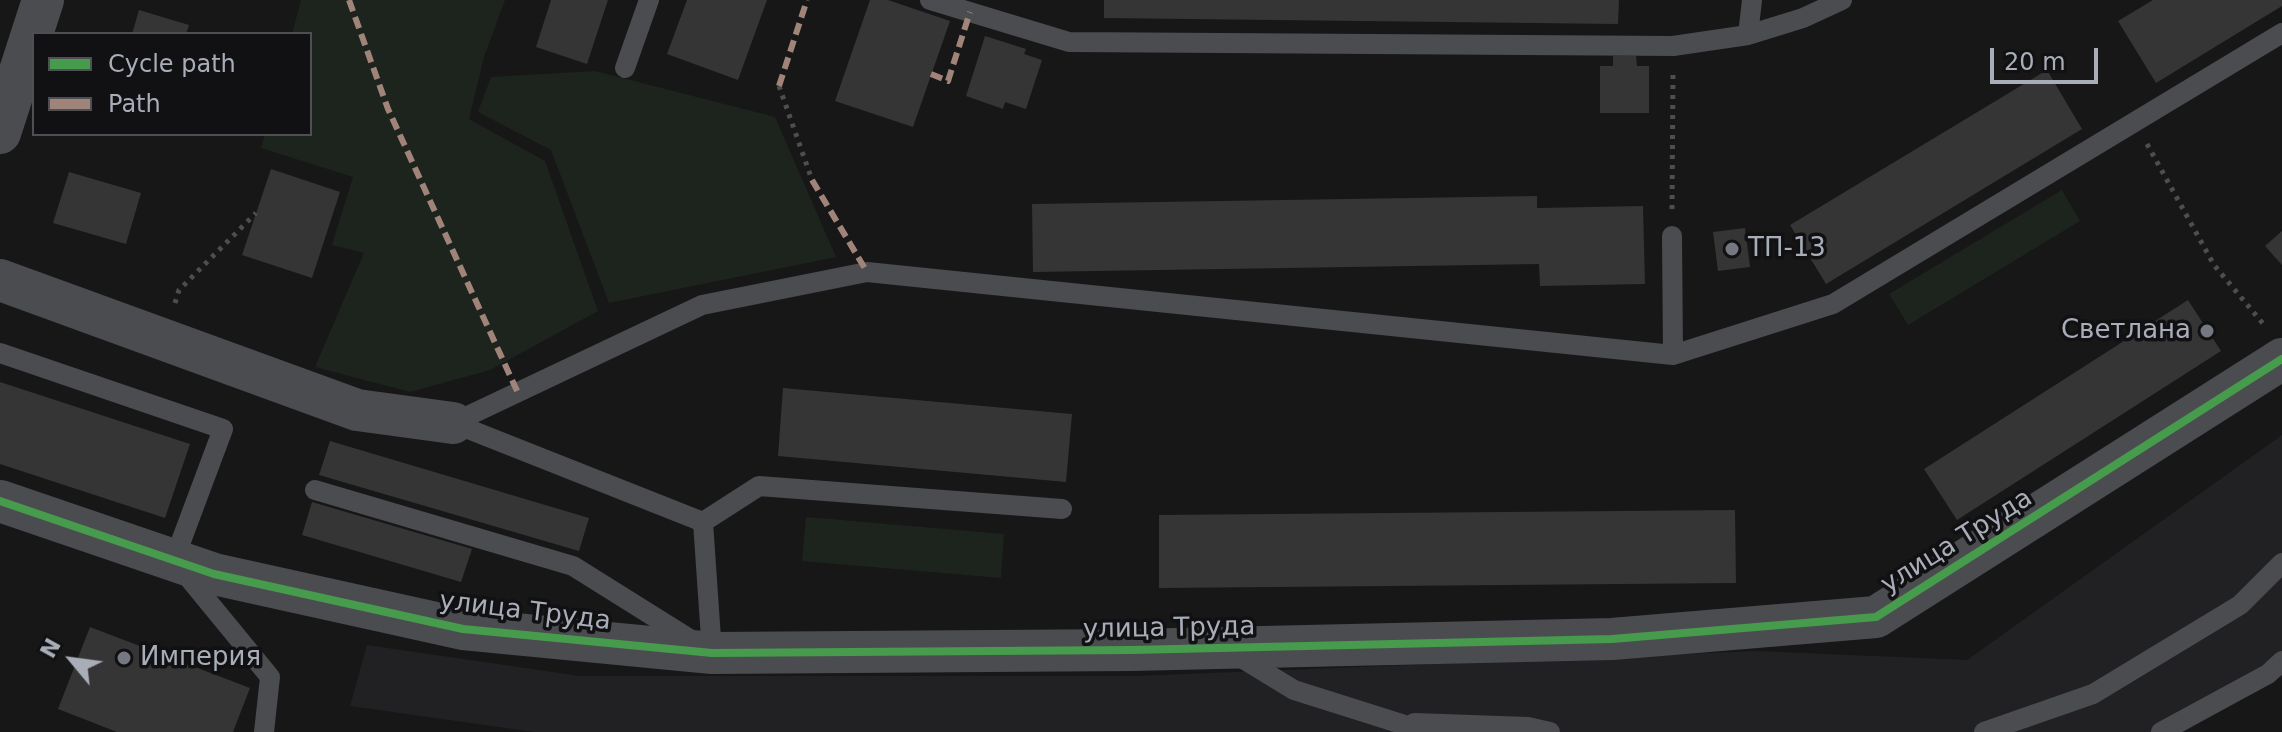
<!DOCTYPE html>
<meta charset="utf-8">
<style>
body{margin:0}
#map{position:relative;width:2282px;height:732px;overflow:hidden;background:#171717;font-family:"DejaVu Sans",sans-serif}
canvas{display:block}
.legend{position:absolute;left:32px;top:32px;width:280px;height:104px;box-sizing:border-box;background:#111113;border:2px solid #4d4f55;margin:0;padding:10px 14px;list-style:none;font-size:24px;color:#a8adb8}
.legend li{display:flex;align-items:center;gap:16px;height:40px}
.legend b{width:40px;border:2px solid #4d4f55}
.north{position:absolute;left:32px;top:620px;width:80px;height:80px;-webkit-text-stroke:6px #111113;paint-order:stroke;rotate:299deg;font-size:22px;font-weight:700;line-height:32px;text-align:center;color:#a8adb8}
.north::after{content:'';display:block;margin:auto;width:28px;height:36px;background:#a8adb8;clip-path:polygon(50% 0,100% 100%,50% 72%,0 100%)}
.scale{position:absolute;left:1990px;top:48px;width:108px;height:36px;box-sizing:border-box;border:4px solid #a8adb8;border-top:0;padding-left:10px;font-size:24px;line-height:28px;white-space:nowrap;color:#a8adb8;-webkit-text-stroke:6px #111113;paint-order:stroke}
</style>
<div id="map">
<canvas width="2282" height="732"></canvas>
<ul class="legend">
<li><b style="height:10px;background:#469c4c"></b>Cycle path</li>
<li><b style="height:10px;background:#a18479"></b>Path</li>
</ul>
<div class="north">N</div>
<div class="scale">20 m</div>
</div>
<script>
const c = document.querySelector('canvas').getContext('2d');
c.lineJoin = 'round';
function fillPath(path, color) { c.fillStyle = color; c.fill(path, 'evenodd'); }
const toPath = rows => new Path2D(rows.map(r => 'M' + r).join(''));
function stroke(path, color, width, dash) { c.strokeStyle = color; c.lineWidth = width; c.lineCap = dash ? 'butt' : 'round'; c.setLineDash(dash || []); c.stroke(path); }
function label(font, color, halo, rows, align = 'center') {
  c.font = font + ' "DejaVu Sans",sans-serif'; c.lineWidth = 7; c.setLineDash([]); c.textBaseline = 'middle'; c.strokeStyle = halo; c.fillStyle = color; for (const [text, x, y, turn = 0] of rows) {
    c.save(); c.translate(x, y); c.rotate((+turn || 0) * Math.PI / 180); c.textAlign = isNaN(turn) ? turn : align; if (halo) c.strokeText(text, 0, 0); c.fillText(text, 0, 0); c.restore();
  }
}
fillPath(toPath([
 [2282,435,2282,676,2184,732,534,732,350,706,367,645,580,676,1135,676,1758,651,1967,660]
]), '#212123');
fillPath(toPath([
 [301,0,505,0,484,57,469,119,545,161,598,311,490,370,410,392,315,367,364,253,332,245,353,177,261,148,265,134,310,134,310,34,292,34],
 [595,71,775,117,836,257,609,303,551,150,478,112,491,77],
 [2062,190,2080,221,1908,325,1889,294],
 [806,517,1004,534,1001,578,802,561]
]), '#1d241e');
fillPath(toPath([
 [551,0,608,0,587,64,536,47],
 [687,0,767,0,738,80,667,54],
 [870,0,888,0,950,21,913,127,835,101],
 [1104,0,1619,0,1618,24,1104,18],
 [2153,0,2282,0,2282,6,2156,83,2118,21],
 [139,10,189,25,186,34,132,34],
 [985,36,1026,49,1024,54,1042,60,1026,109,1005,102,1003,109,966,96],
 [1613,56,1636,56,1637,66,1649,66,1649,113,1600,113,1600,66,1613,66],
 [2047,70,2082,129,1826,284,1790,225],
 [271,169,340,192,312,278,242,255],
 [69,172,141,193,126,244,53,223],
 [1537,196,1537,208,1643,206,1645,284,1540,286,1539,264,1033,272,1032,204],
 [1745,228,1750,267,1718,271,1713,232],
 [2282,231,2282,265,2265,246],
 [2188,300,2221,351,1957,520,1924,469],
 [0,382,190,444,165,518,0,464],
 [783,388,1072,414,1066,482,778,456],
 [330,441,589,518,579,551,319,475],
 [312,502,472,549,461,582,302,535],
 [1735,510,1736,583,1159,588,1159,515],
 [90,627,250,688,233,732,117,732,58,709]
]), '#353536');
stroke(toPath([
 [779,86,812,180],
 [2147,144,2214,265,2265,326],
 [1672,209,1673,71],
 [175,303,179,290,256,213]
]), '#4d4e52', 5, [4, 6]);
stroke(toPath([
 [930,0,1069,42,1673,46,1748,35,1803,18,1842,0],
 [1748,35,1752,0],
 [625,68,649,0],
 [0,353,223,429,174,560,270,677,264,732],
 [1673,355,1833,304,2282,33],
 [453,423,702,305,867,272,1673,355,1672,236],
 [315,490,573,566,712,653,703,522,453,423],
 [703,522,759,486,1062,509],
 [1235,654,1294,690,1427,732],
 [1414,723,1528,727,1550,732],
 [1984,732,2093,694,2240,605,2282,563],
 [2161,732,2268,674,2282,661]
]), '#4b4c50', 20);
stroke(toPath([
 [0,133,43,0],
 [0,280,357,410,453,423],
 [0,501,214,574,463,629,712,653,1131,650,1612,639,1876,617,2282,359]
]), '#4b4c50', 42);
stroke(toPath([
 [349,0,388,109,518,393],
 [931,74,948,81,970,12],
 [779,86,807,0],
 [812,180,867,272]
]), '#a18479', 6, [12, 6]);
stroke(toPath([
 [0,501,214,574,463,629,712,653,1131,650,1612,639,1876,617,2282,359]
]), '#469c4c', 8);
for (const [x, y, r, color] of [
 [1732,249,8,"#757880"],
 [2207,331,8,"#757880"],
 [124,658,8,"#757880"]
]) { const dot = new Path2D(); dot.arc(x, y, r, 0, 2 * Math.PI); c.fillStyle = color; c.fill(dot); stroke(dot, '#111113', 3); }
label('26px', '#a8adb8', '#111113', [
 ["ТП-13",1748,249],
 ["Светлана",2191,331,"right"],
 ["Империя",140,658]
], 'left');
label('26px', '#a8adb8', '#111113', [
 ["улица Труда",1957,542,-32],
 ["улица Труда",525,612,7],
 ["улица Труда",1169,629,-1]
]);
</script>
